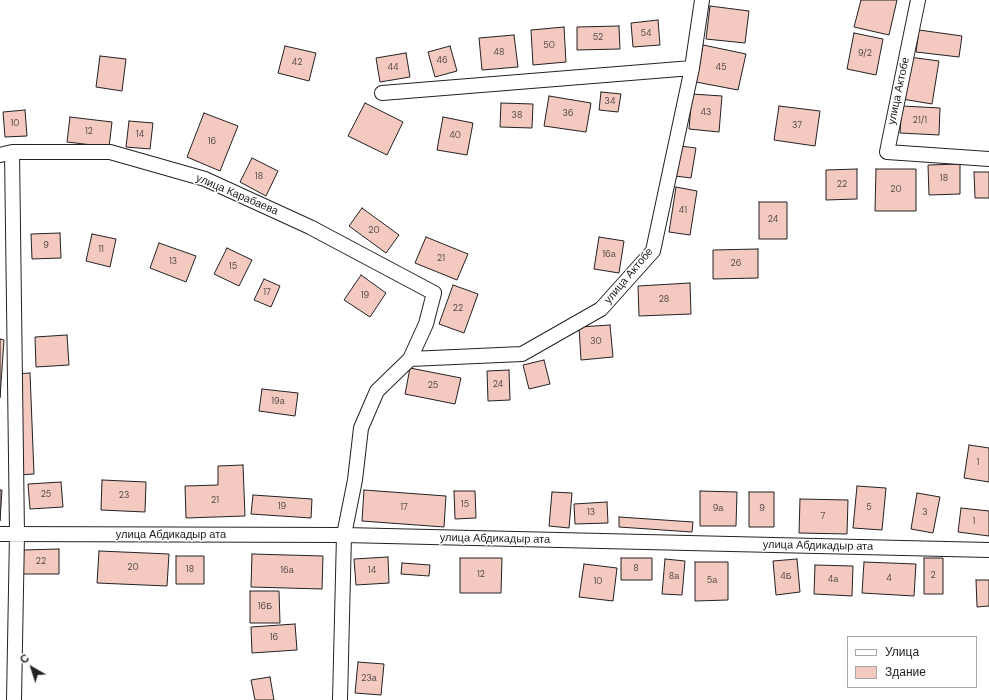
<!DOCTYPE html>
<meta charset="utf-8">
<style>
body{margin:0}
#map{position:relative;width:989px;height:700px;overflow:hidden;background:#fff;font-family:"DM Sans",sans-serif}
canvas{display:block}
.legend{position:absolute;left:847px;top:636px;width:130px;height:52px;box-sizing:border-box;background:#fff;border:1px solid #a7a7a7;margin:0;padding:5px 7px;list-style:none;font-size:12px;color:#222}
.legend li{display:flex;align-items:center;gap:8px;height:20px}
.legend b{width:20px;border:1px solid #a7a7a7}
.north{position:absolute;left:12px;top:648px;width:40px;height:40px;-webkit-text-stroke:3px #fff;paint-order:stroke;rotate:321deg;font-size:11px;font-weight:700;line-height:16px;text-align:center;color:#222}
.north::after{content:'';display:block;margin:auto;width:14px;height:18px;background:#222;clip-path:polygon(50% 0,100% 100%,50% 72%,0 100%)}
</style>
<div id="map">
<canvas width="989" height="700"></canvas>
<ul class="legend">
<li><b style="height:5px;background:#fff"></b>Улица</li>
<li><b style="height:11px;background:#f3c9c0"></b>Здание</li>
</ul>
<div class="north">С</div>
</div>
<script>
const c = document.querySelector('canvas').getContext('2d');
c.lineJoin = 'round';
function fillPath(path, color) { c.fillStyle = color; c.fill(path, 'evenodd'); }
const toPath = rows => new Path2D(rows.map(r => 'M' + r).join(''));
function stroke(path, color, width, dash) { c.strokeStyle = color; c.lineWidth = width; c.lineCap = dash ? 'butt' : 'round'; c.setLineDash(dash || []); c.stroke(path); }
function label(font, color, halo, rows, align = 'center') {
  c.font = font + ' "DM Sans",sans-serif'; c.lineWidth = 3; c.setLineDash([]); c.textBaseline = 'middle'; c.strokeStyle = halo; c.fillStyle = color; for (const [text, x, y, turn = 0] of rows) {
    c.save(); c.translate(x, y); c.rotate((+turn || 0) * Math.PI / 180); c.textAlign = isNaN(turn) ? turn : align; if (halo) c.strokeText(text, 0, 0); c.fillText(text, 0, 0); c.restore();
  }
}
const building = toPath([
 [861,0,897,0,889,35,854,27,861,0],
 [710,6,749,11,745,43,706,39,710,6],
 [658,20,660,45,633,47,631,23,658,20],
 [619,26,620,49,577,50,577,27,619,26],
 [564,27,566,62,533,65,531,30,564,27],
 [919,30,962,36,959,57,916,52,919,30],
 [854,33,883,39,876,75,847,69,854,33],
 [514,35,518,67,482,70,479,38,514,35],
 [703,45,746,54,738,90,696,82,703,45],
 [285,46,316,53,309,81,278,73,285,46],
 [450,46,457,71,435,77,428,52,450,46],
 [406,53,410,77,380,82,376,58,406,53],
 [100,56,126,59,122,91,96,87,100,56],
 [909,57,939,61,932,104,902,99,909,57],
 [601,92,621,94,618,112,599,110,601,92],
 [692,94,722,96,719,132,689,129,692,94],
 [549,96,591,103,586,132,544,126,549,96],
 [365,103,403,122,387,155,348,136,365,103],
 [501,103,533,104,532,128,500,127,501,103],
 [779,106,820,111,815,146,774,140,779,106],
 [902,106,940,108,939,135,900,133,902,106],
 [25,110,27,136,5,137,3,112,25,110],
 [204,113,238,126,220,171,187,157,204,113],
 [70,117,112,122,109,147,67,142,70,117],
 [443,117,473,123,467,155,437,150,443,117],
 [129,121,153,123,150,149,126,147,129,121],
 [680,146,696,148,691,178,675,176,680,146],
 [252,158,278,171,266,196,240,182,252,158],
 [960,164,960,194,929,195,928,165,960,164],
 [857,169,857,199,826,200,826,170,857,169],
 [876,169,916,169,916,211,875,211,876,169],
 [974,172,989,172,989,198,975,198,974,172],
 [676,187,697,191,690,235,669,232,676,187],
 [759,202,787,202,787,239,759,239,759,202],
 [362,208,399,235,386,253,349,226,362,208],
 [60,233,61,258,32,259,31,234,60,233],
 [92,234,116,239,110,267,86,261,92,234],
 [426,237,468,254,457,280,415,263,426,237],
 [599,237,624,241,619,273,594,269,599,237],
 [159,243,196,256,186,282,150,268,159,243],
 [227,248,252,260,239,286,214,274,227,248],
 [758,249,758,278,713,279,713,250,758,249],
 [361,275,386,293,370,317,344,300,361,275],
 [264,279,280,286,271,307,254,300,264,279],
 [690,283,691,314,639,316,638,286,690,283],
 [453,285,478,294,464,333,439,324,453,285],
 [610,325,613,357,581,360,579,327,610,325],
 [67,335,69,365,36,367,35,337,67,335],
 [0,339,4,340,0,398,0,339],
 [544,360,550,384,529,389,523,365,544,360],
 [410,368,461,378,455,404,405,394,410,368],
 [509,370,510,400,488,401,487,371,509,370],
 [30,373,34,474,19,475,15,374,30,373],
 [262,389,298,393,295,416,259,411,262,389],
 [969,445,989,448,989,482,964,478,969,445],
 [243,465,245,516,186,518,185,486,218,485,218,466,243,465],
 [102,480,146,482,145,512,101,510,102,480],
 [61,482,63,507,30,509,28,484,61,482],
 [857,486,886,488,882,530,853,528,857,486],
 [0,490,2,490,0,521,0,490],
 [364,490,446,496,444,527,362,521,364,490],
 [454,491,475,491,476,518,455,519,454,491],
 [700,491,737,492,736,526,700,526,700,491],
 [552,492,572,493,569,528,549,526,552,492],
 [749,492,774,492,774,527,749,527,749,492],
 [917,493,940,497,933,533,911,529,917,493],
 [253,495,312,499,311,518,251,514,253,495],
 [800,499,848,500,847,534,799,533,800,499],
 [607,502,608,523,575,524,574,504,607,502],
 [961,508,989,511,989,536,958,532,961,508],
 [619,517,693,522,692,532,619,527,619,517],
 [59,549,59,574,23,574,23,550,59,549],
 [99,551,169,554,167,586,97,583,99,551],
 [252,554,323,556,322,589,251,587,252,554],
 [176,556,204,556,204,584,176,584,176,556],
 [388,557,389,583,356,585,354,559,388,557],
 [460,558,502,558,501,593,460,593,460,558],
 [621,558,652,558,652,580,621,580,621,558],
 [924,558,943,558,943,594,924,594,924,558],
 [665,559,685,561,682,595,662,594,665,559],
 [797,559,800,592,776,595,773,561,797,559],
 [695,562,728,562,728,600,695,601,695,562],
 [864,562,916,564,914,596,862,593,864,562],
 [402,563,430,565,429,576,401,574,402,563],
 [584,564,617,568,613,601,579,597,584,564],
 [815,565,853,566,852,596,814,594,815,565],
 [976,580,989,580,989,606,977,607,976,580],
 [250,591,279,591,280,623,250,623,250,591],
 [295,624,297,650,252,653,251,627,295,624],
 [358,662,384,664,381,695,355,693,358,662],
 [270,677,274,700,255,700,251,680,270,677]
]);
fillPath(building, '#f3c9c0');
stroke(building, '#222', 1);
const minor = toPath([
 [918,0,887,152,989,159],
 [382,93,692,68],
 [12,152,17,534,14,700],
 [0,155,12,152,110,152,205,179,310,227,434,293,426,324,410,359,377,391,361,428,355,480,344,535,340,700],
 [410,359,522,354,601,309,653,251,692,68,702,0],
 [0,534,344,535,989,550]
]);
stroke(minor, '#222', 16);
stroke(minor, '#fff', 14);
label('9px', '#564c4a', null, [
 ["54",646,34],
 ["52",598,38],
 ["50",549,46],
 ["48",499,53],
 ["9/2",865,54],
 ["46",442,61],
 ["42",297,63],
 ["44",393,68],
 ["45",721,68],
 ["34",610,102],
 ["43",706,113],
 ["36",568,114],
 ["38",517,116],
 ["21/1",920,121],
 ["10",15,124],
 ["37",797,126],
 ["12",89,132],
 ["14",140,135],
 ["40",455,136],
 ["16",212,142],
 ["18",259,177],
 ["18",944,179],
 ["22",842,185],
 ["20",896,190],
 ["41",683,211],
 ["24",773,220],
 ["20",374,231],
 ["9",46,246],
 ["11",101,250],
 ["16а",609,255],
 ["21",441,259],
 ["13",173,262],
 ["26",736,264],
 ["15",233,267],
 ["17",267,293],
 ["19",365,296],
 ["28",664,300],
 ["22",458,309],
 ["30",596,342],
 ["24",498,385],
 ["25",433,386],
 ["19а",278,402],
 ["1",978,463],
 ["25",46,495],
 ["23",124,496],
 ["21",215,501],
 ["15",465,505],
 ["19",282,507],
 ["17",404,508],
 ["5",869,508],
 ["9а",718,509],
 ["9",762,509],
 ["13",591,513],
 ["3",925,513],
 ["7",823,517],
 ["1",974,522],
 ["22",41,562],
 ["20",133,568],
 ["8",636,569],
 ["18",190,570],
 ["16а",287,571],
 ["14",372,571],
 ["12",481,575],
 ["2",933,576],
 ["8а",674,577],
 ["4Б",786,577],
 ["4",889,579],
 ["4а",833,580],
 ["5а",712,581],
 ["10",598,582],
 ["16Б",265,607],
 ["16",274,638],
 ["23а",369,679]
]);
label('11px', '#222', '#fff', [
 ["улица Актобе",899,91,-78],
 ["улица Карабаева",237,195,23],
 ["улица Актобе",629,276,-50],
 ["улица Абдикадыр ата",171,535],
 ["улица Абдикадыр ата",495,539,1],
 ["улица Абдикадыр ата",818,546,1]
]);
</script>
